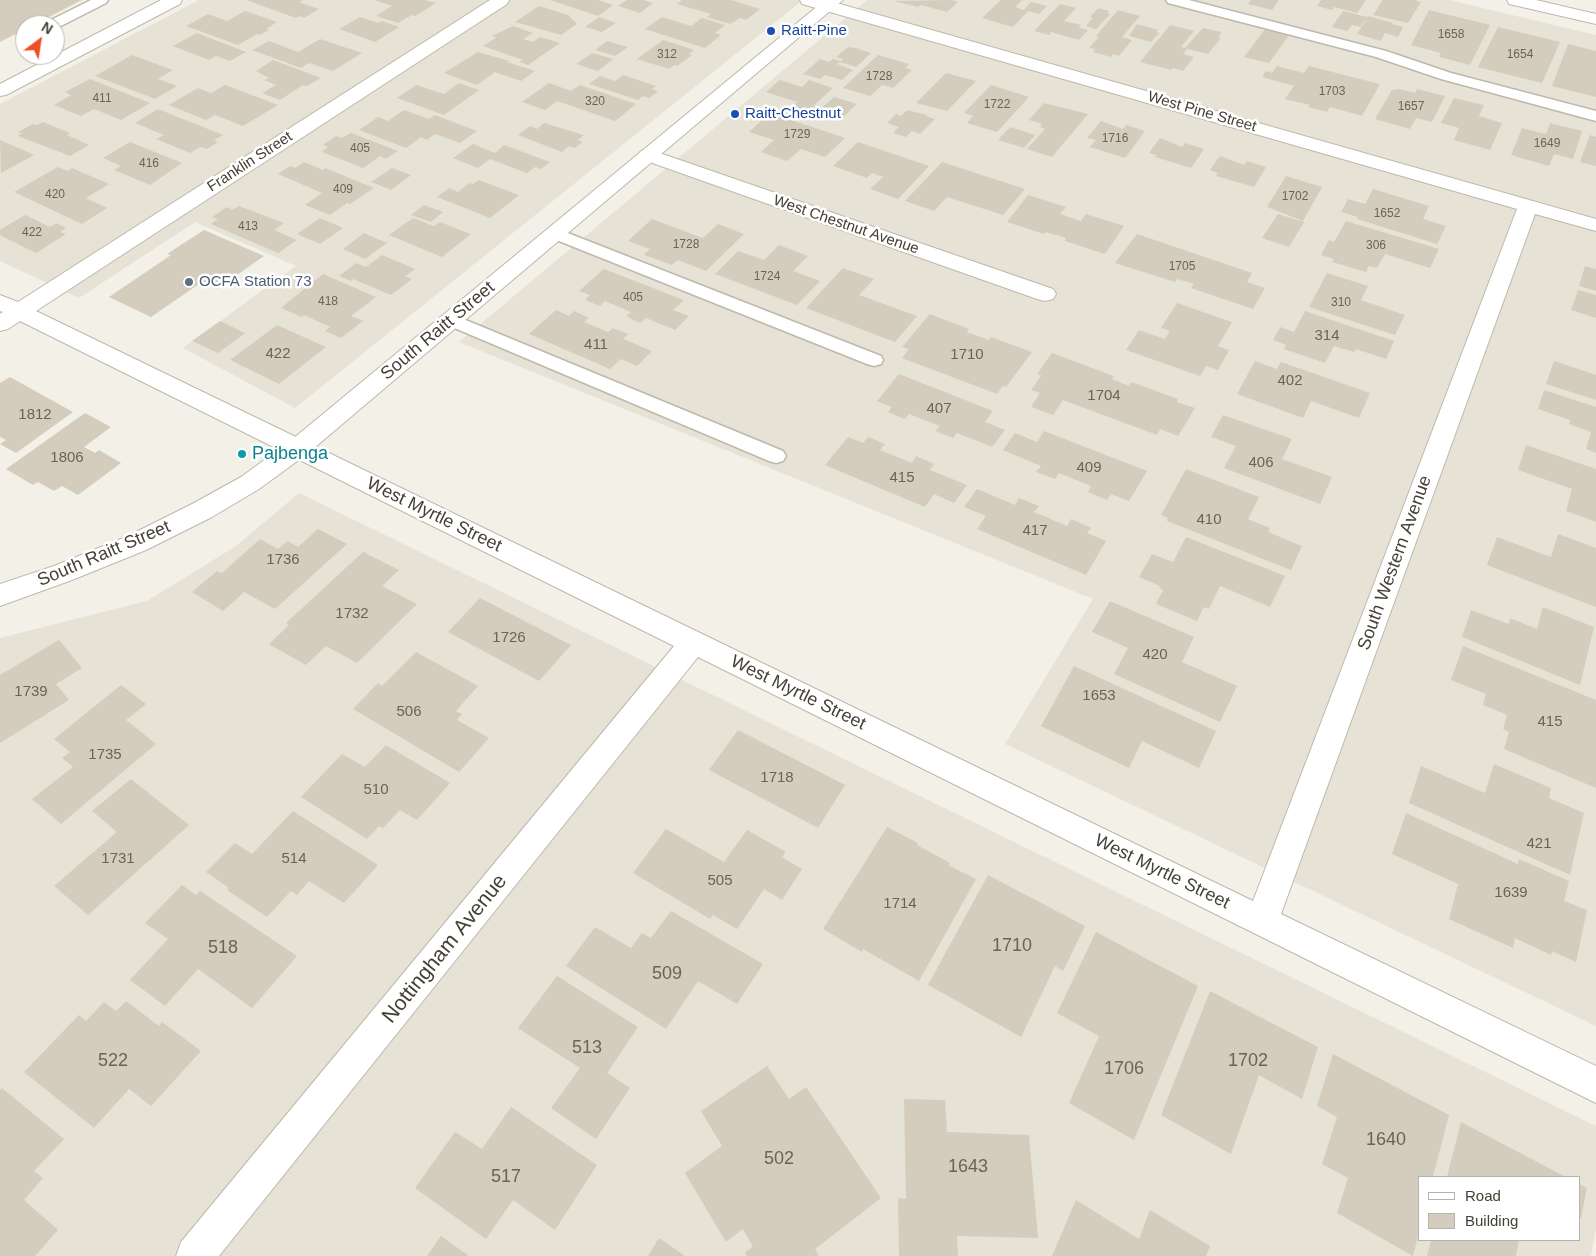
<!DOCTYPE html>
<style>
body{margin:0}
#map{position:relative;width:1596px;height:1256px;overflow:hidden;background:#f3f0e7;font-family:Helvetica,sans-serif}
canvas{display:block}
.legend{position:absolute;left:1418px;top:1176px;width:162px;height:65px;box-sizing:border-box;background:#fff;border:1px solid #b5b3af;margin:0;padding:6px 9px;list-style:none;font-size:15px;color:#464137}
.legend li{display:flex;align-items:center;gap:10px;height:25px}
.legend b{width:25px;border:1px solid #b5b3af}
.north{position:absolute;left:15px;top:15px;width:50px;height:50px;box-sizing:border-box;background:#fff;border:1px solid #b5b3af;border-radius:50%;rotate:31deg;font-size:14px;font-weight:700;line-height:20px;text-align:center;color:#464137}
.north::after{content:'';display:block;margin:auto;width:18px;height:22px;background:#ef4f22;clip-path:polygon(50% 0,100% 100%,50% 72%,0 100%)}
</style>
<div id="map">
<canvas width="1596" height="1256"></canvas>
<ul class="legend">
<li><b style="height:6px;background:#fff"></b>Road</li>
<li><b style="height:14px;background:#d4cdbd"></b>Building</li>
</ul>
<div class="north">N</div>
</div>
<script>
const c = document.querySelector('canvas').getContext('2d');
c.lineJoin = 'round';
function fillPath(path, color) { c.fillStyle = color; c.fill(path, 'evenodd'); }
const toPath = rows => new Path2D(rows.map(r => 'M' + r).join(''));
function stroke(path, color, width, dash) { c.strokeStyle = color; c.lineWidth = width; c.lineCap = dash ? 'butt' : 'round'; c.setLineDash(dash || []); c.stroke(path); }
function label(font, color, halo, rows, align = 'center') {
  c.font = font + ' Helvetica,sans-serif'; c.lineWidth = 5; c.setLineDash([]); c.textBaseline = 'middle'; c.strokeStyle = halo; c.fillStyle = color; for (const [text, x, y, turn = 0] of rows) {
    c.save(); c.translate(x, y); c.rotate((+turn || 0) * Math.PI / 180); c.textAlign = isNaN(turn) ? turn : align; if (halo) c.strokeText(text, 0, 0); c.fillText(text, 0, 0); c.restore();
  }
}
fillPath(toPath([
 [199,0,803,0,295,408,183,348,296,266,195,222,79,298,0,261,0,104],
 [867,0,1449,0,1596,35,1596,1026,1005,744,1093,599,459,342],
 [299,493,1596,1126,1596,1228,1591,1256,0,1256,0,638,147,601,236,546],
 [1420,1177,1580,1177,1580,1240,1420,1240]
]), '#e6e2d6');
fillPath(toPath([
 [0,0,82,0,33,25,25,25,25,29,0,42],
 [246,0,303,0,299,2,319,9,304,18,299,16,296,18],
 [375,0,425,0,436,3,415,16,412,15,398,23,376,16,392,6],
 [550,0,598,0,613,5,598,16],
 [627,0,643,0,653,3,640,13,618,6],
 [682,0,731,0,760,9,746,20,740,18,730,24,707,17,711,14,677,4],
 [952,0,958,2,947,12,921,5,918,7,894,1],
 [1001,0,1022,0,1015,7,1024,10,1031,2,1047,6,1039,14,1028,11,1013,27,982,18],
 [1251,0,1279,0,1272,10,1248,4],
 [1321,0,1366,0,1357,13,1334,7,1332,10,1317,6],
 [1383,0,1414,0,1421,2,1408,23,1373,15],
 [1060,4,1076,8,1064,21,1081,25,1079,28,1088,30,1079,40,1051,32,1049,35,1034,31],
 [539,6,568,15,577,24,561,35,515,22],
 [1098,8,1109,11,1107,13,1110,14,1096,29,1086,26,1093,18,1090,17],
 [1118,10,1140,16,1122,37,1132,40,1119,56,1113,54,1111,57,1093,52,1095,49,1089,48,1099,37,1096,36],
 [1429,10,1490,25,1470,65,1439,57,1441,53,1411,45],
 [245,11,277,22,266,29,269,30,260,35,257,34,238,45,186,26,208,14,227,21],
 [1343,11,1367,17,1360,27,1352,25,1347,31,1332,27],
 [1368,16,1393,23,1392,24,1403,27,1398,37,1385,33,1381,41,1357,34],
 [360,17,378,23,382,21,399,27,375,42,339,29],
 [599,17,616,23,602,32,585,27],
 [662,17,691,26,702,18,725,25,715,33,721,35,705,48,645,29],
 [1137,24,1158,30,1156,32,1159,33,1151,42,1129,36],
 [1170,25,1194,31,1181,47,1185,48,1203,28,1222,32,1218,37,1221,38,1208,54,1187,49,1183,54,1194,57,1183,71,1173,68,1171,70,1140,62],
 [513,26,533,33,523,39,533,42,540,37,560,43,528,65,519,62,523,60,483,46,496,38,492,36],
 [1498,27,1560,42,1542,83,1478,67],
 [1265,29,1289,35,1269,63,1244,57],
 [197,33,246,52,230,61,216,56,209,60,173,46],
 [320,39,362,53,333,71,309,63,301,68,252,50,269,41,298,52],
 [663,40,694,50,689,54,692,55,677,66,674,65,669,69,637,59],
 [607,41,628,47,615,56,595,50],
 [1568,44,1596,51,1596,97,1552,86],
 [848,47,856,48,871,53,856,67,840,62,843,59,836,57],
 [478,52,509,61,507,62,535,71,521,81,495,72,477,85,444,73],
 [592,53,613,59,598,71,576,64],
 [132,55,173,70,158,79,177,86,155,99,95,76],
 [878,55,909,64,905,68,912,70,893,88,882,85,870,96,843,88],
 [820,59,829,62,833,59,841,61,837,64,853,70,842,80,825,75,820,79,803,74],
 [273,60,321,78,307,86,303,85,280,100,262,93,276,85,264,80,269,78,256,71],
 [1277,66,1304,73,1309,66,1380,84,1362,116,1330,107,1327,112,1308,107,1310,105,1285,99,1294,86,1262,77,1266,71,1272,73],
 [946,73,976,81,947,111,916,103],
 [623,75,656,86,652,89,658,91,649,98,643,96,638,100,589,84,600,76,615,81],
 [90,79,150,103,121,120,94,109,81,116,54,105,71,95,65,92],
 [780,80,802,87,809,80,833,88,813,106,816,107,809,114,791,108,797,102,766,92],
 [459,83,479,90,444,115,397,98,416,85,444,94],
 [549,83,571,91,580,85,636,104,615,121,557,101,545,110,522,102],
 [225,85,278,105,243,126,215,115,206,120,169,105,198,88,211,93],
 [991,85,1029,97,997,132,967,123,973,116,964,113],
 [1399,89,1415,93,1417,89,1445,96,1432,122,1416,118,1410,129,1375,119,1392,90],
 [834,97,857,104,840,120,816,113],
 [1454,98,1484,105,1479,116,1502,123,1490,150,1454,140,1459,128,1441,123],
 [1044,103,1088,114,1052,157,1027,149,1045,129,1040,127,1042,124,1029,120],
 [158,109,223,135,214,140,218,142,207,149,200,147,190,153,156,139,164,135,135,123],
 [404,110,429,119,435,115,477,131,460,143,435,134,427,140,421,137,406,148,359,130,378,117,388,121],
 [907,110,927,115,926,116,935,119,920,134,912,131,906,137,893,133,899,127,887,123,896,114,901,116],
 [770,113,845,138,825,157,801,149,787,161,761,152,774,140,749,132],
 [1101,121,1123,129,1126,125,1145,131,1125,158,1090,147,1096,140,1087,138],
 [43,122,70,133,67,135,89,145,70,156,18,136,22,133,18,132,33,124,37,125],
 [544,123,584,135,578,140,583,142,575,148,569,146,562,152,518,135,530,126,537,129],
 [1550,123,1582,131,1573,159,1554,154,1549,166,1511,155,1522,128,1546,134],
 [1010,127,1035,135,1024,148,998,140],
 [351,133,398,151,386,159,380,156,363,168,322,152,328,147,323,145,336,136,342,138],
 [1590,135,1596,137,1596,166,1580,162],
 [1160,138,1182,147,1185,143,1204,149,1191,168,1155,157,1156,155,1149,153],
 [0,140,34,155,1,173],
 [130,142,182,163,150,185,114,170,121,166,103,158],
 [858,142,929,166,898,199,870,189,883,177,872,173,867,178,833,166],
 [473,144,495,153,504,145,550,162,541,169,535,167,527,173,490,159,478,168,453,158],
 [1220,156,1244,165,1247,161,1266,167,1254,187,1216,176,1218,173,1210,170],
 [304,162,323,170,325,168,374,188,350,204,347,203,330,215,305,205,322,193,278,174,290,166,295,168],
 [942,162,1025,189,1003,215,947,197,934,211,905,201],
 [58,167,68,171,72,168,109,184,86,198,107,208,82,224,14,192],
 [392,168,411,175,391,190,371,182],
 [1286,176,1322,187,1303,221,1267,207],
 [479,180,519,195,490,218,437,197,449,188,458,192,469,183,473,184],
 [1373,189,1429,206,1423,219,1446,226,1437,244,1357,219,1358,217,1341,212,1348,199,1365,204],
 [1028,195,1066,207,1060,214,1081,221,1086,214,1124,226,1105,254,1065,241,1066,238,1046,232,1044,234,1007,222],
 [424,205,443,212,431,222,411,215],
 [239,206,284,223,274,230,297,240,278,253,211,224,218,219,212,217,227,207,232,210],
 [1278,214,1304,222,1289,247,1262,238],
 [25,215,50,227,56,223,66,228,60,232,66,234,36,253,0,235,0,230],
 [320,218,343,228,320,244,297,234],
 [413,218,434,226,440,222,471,234,442,257,389,235],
 [652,219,703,238,718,224,744,234,706,271,678,260,672,265,644,255,650,249,628,241],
 [1346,221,1439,249,1430,268,1385,254,1377,268,1369,266,1366,272,1332,262,1334,259,1321,255,1329,240,1334,242],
 [204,230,264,256,217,289,202,282,151,317,109,297,171,255,167,254],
 [364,233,387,243,365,259,343,249],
 [1137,234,1252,273,1247,282,1265,288,1253,309,1191,288,1194,284,1177,279,1175,282,1115,263],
 [779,245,808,256,793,271,820,281,797,305,715,274,738,251,764,260],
 [382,255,415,269,405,276,412,279,391,295,353,279,351,281,339,276,356,263,366,267],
 [1585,266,1596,269,1596,291,1579,286],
 [843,268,874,279,859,295,917,316,895,342,806,308],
 [604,269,684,300,673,310,689,316,675,330,646,318,640,323,626,316,631,312,605,301,600,306,585,300,590,295,579,291],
 [1327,273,1368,286,1361,300,1405,315,1395,335,1309,307],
 [323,274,376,297,351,316,363,321,341,338,325,331,330,327,304,315,302,317,281,308],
 [1578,290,1596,295,1596,318,1571,310],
 [1177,303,1232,322,1218,346,1229,350,1218,370,1206,366,1200,376,1126,350,1139,330,1165,339,1170,331,1161,328],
 [556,310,569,316,574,311,589,318,584,322,608,332,613,328,628,334,623,339,652,351,637,366,621,359,610,369,529,334],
 [1305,311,1394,341,1386,359,1356,349,1354,352,1334,346,1325,363,1284,349,1286,345,1273,340,1280,327,1294,332],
 [930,314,969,329,967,332,989,340,991,337,1032,352,1006,387,1003,386,997,394,902,358,909,349,902,347],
 [220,321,245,333,218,353,192,341],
 [277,325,326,347,279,384,230,360],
 [1052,353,1114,376,1112,379,1129,386,1131,382,1178,399,1177,402,1195,408,1178,436,1160,429,1157,435,1063,400,1053,415,1031,407,1040,393,1031,390,1041,376,1037,374],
 [1255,361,1277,369,1281,362,1370,393,1359,418,1311,401,1303,418,1237,394],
 [1554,361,1596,375,1596,400,1546,384],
 [899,374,993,411,985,422,1005,430,992,447,957,433,953,438,935,431,940,426,909,414,904,419,888,412,892,407,877,401],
 [10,377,73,412,16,453,0,444,6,440,0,437,0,383],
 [1544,390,1596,407,1596,453,1586,449,1591,432,1569,424,1570,420,1538,409],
 [85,413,111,427,84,447,95,453,99,450,121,463,78,495,62,486,54,491,38,482,33,485,6,469],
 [1223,415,1292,439,1282,459,1332,477,1320,504,1224,468,1236,446,1211,437],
 [1044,431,1147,471,1129,501,1111,494,1107,500,1088,492,1091,486,1059,473,1055,479,1036,472,1041,466,1003,450,1015,433,1037,442],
 [848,437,863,443,868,437,885,444,880,450,912,463,916,456,934,464,930,470,967,485,954,503,934,494,925,507,825,465],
 [1526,445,1596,469,1596,522,1566,511,1572,489,1518,470],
 [1186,469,1259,497,1248,519,1270,528,1268,532,1302,546,1291,570,1167,521,1168,518,1161,515],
 [977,489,1015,505,1019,498,1039,506,1034,512,1067,526,1071,519,1091,528,1087,533,1106,541,1086,575,977,529,986,516,964,507],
 [318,529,347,544,275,609,244,592,223,611,192,592,217,571,222,573,260,539,278,549,288,541,298,547],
 [1558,534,1596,548,1596,607,1487,565,1497,537,1551,557],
 [1186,537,1285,576,1270,607,1220,586,1209,609,1204,607,1197,621,1156,604,1163,590,1159,588,1160,586,1139,577,1152,554,1173,562],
 [363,552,399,570,382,586,417,604,357,663,326,646,306,665,269,644,289,625,286,623],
 [480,598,571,645,539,681,448,632],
 [1110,601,1194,637,1182,662,1237,686,1220,722,1114,674,1128,648,1092,632],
 [1543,607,1594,627,1580,685,1462,637,1471,610,1509,624,1510,618,1537,629],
 [59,640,82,668,56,684,69,700,0,743,0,675],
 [1463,646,1596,700,1596,788,1504,749,1509,732,1503,729,1507,715,1483,705,1486,694,1451,680],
 [416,652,478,686,456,711,462,714,457,720,489,738,459,772,353,709,378,683,382,686],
 [1074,666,1216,731,1199,768,1142,741,1129,768,1041,726],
 [121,685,146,704,126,720,156,744,61,824,32,799,73,767,62,758,70,752,54,739],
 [738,730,845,785,818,828,709,770],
 [386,745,450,783,417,820,400,810,383,828,379,826,367,839,301,797,342,754,365,767],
 [1494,764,1551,788,1549,798,1584,813,1570,875,1409,803,1421,766,1485,793],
 [131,779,189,825,88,915,54,886,117,832,92,811],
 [293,811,378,865,344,903,309,881,297,895,291,891,267,917,227,890,229,888,206,872,235,843,252,854],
 [1406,813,1518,864,1519,859,1569,881,1564,901,1587,910,1576,962,1552,951,1551,955,1515,938,1513,948,1449,919,1458,884,1392,854],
 [887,827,918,843,917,845,950,863,948,865,976,879,919,981,863,949,862,952,823,929],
 [666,829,724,862,747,830,786,852,782,857,802,869,782,900,764,889,737,929,713,915,710,919,633,873],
 [988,875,1085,926,1063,971,1055,966,1021,1037,928,985],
 [182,885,196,895,200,891,297,956,252,1008,198,969,165,1006,130,980,168,939,145,923],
 [671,911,763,964,737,1004,698,981,666,1029,566,966,595,927,631,948,642,933,651,938],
 [1096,932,1198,986,1134,1140,1069,1103,1099,1036,1057,1013],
 [557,976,638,1027,607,1073,630,1088,596,1139,551,1108,580,1068,518,1028],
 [1210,991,1318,1047,1302,1099,1259,1075,1231,1154,1161,1115],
 [126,1001,159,1026,162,1022,201,1051,151,1106,129,1089,94,1128,24,1072,79,1015,86,1021,104,1002,116,1011],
 [1333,1054,1449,1115,1433,1177,1420,1177,1420,1229,1413,1256,1337,1213,1348,1178,1322,1164,1337,1117,1317,1106],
 [767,1066,789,1099,806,1087,881,1198,815,1249,819,1256,747,1256,745,1252,753,1247,743,1229,726,1242,685,1173,722,1146,701,1111],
 [2,1088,64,1139,34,1171,43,1178,24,1200,58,1230,35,1256,0,1256,0,1090],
 [904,1099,945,1100,947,1132,1029,1135,1038,1238,957,1236,958,1256,899,1256,898,1198,906,1199],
 [511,1107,597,1165,555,1230,513,1200,486,1239,415,1188,455,1132,482,1149],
 [1461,1122,1566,1177,1447,1177],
 [1580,1184,1587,1188,1581,1218,1580,1218],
 [1076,1200,1139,1239,1150,1210,1210,1246,1206,1256,1052,1256],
 [441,1236,469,1256,427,1256],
 [659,1238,685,1256,648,1256],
 [1431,1240,1519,1240,1516,1256,1427,1256]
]), '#d4cdbd');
const service = toPath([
 [91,0,108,0,106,3,57,28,55,28,55,25,45,25,47,22,91,0],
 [1166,0,1189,0,1386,51,1451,73,1596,111,1596,121,1441,79,1376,57,1168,3,1166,0],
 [55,53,65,57,67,60,65,63,55,63,43,58,41,55,55,55,55,53],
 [555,228,881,356,883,360,881,364,874,366,867,364,549,237,547,233,549,229,555,228],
 [451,314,783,451,786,456,783,461,776,463,769,461,445,324,442,320,445,316,451,314]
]);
const minor = toPath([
 [161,0,182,0,180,4,6,95,0,96,0,84,161,0],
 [490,0,509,0,507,4,36,311,1253,901,1517,209,802,4,800,0,826,0,1596,219,1596,231,1535,214,1281,914,1596,1066,1596,1103,698,657,219,1256,176,1256,181,1242,674,646,20,321,8,329,0,331,0,314,3,312,0,311,0,295,18,302,490,0],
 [648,149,1053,289,1056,294,1053,299,1045,301,1037,299,641,159,638,155,641,151,648,149]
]);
const tertiary = toPath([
 [825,0,843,0,307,454,259,489,212,517,146,550,72,580,0,606,0,584,54,566,128,536,194,503,241,477,289,442,825,0],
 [1507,0,1536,0,1596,14,1596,24,1509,4,1507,0]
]);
stroke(service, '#beb8aa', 3);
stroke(minor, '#beb8aa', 2);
stroke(tertiary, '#beb8aa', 2);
fillPath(service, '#fff');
fillPath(minor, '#fff');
fillPath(tertiary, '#fff');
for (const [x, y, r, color] of [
 [771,31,5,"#1a4fb4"],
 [735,114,5,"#1a4fb4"],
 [189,282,5,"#5c6f8a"],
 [242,454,5,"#0f9aa8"]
]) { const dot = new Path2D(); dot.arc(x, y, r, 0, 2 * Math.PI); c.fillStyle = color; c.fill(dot); stroke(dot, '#fff', 2); }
label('12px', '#6a6458', null, [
 ["1658",1451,35],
 ["312",667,55],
 ["1654",1520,55],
 ["1728",879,77],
 ["1703",1332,92],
 ["411",102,99],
 ["320",595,102],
 ["1722",997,105],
 ["1657",1411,107],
 ["1729",797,135],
 ["1716",1115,139],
 ["1649",1547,144],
 ["405",360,149],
 ["416",149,164],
 ["409",343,190],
 ["420",55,195],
 ["1702",1295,197],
 ["1652",1387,214],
 ["413",248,227],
 ["422",32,233],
 ["1728",686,245],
 ["306",1376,246],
 ["1705",1182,267],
 ["1724",767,277],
 ["405",633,298],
 ["418",328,302],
 ["310",1341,303]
]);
label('15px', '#164399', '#fff', [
 ["Raitt-Pine",781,31],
 ["Raitt-Chestnut",745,114]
], 'left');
label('15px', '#464137', '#fff', [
 ["West Pine Street",1202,112,16],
 ["Franklin Street",250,162,-33],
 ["West Chestnut Avenue",846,225,19]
]);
label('15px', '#4e5e75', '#fff', [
 ["OCFA Station 73",199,282]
], 'left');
label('15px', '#6a6458', null, [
 ["314",1327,336],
 ["411",596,345],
 ["422",278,354],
 ["1710",967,355],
 ["402",1290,381],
 ["1704",1104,396],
 ["407",939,409],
 ["1812",35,415],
 ["1806",67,458],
 ["406",1261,463],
 ["409",1089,468],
 ["415",902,478],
 ["410",1209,520],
 ["417",1035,531],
 ["1736",283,560],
 ["1732",352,614],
 ["1726",509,638],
 ["420",1155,655],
 ["1739",31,692],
 ["1653",1099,696],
 ["506",409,712],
 ["415",1550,722],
 ["1735",105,755],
 ["1718",777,778],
 ["510",376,790],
 ["421",1539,844],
 ["1731",118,859],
 ["514",294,859],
 ["505",720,881],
 ["1639",1511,893],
 ["1714",900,904]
]);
label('18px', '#464137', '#fff', [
 ["South Raitt Street",438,331,-40],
 ["West Myrtle Street",434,515,26],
 ["South Raitt Street",104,554,-23],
 ["South Western Avenue",1395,563,-70],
 ["West Myrtle Street",798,693,26],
 ["West Myrtle Street",1162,872,26]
]);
label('18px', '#0d838f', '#fff', [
 ["Pajbenga",252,454]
], 'left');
label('18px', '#6a6458', null, [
 ["1710",1012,946],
 ["518",223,948],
 ["509",667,974],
 ["513",587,1048],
 ["522",113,1061],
 ["1702",1248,1061],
 ["1706",1124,1069],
 ["1640",1386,1140],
 ["502",779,1159],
 ["1643",968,1167],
 ["517",506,1177]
]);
label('21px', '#464137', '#fff', [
 ["Nottingham Avenue",445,949,-51]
]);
</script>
